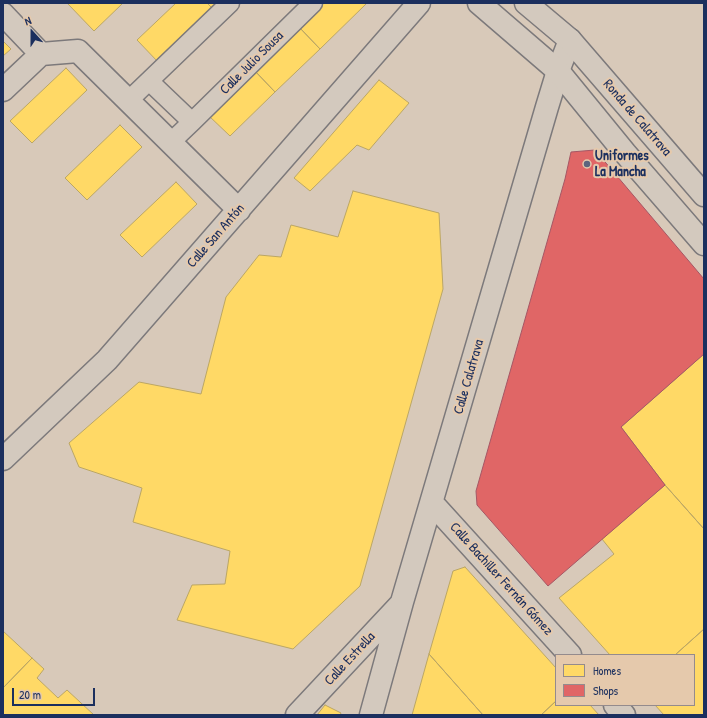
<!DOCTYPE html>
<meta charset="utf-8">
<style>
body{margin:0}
#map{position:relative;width:707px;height:718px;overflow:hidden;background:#d8c9b9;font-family:"Patrick Hand",sans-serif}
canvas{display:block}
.frame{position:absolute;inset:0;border:4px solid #1b2f5e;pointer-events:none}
.legend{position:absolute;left:555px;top:654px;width:140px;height:52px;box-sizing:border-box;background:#e5c9ac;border:1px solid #948b8d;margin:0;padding:5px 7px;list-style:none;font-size:12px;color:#1b2f5e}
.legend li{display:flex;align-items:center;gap:8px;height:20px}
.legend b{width:20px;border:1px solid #948b8d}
.north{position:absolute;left:12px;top:12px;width:40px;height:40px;-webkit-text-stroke:3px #e5c9ac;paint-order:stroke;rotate:339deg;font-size:11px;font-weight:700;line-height:16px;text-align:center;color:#1b2f5e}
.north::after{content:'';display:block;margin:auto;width:14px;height:18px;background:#1b2f5e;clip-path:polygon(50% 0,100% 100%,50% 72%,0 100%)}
.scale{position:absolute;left:12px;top:688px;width:83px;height:18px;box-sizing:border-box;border:2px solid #1b2f5e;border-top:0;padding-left:5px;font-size:12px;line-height:14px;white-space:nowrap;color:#1b2f5e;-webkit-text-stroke:3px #e5c9ac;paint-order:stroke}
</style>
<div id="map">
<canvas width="707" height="718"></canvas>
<div class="frame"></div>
<ul class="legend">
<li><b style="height:11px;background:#ffd966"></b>Homes</li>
<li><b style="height:11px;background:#e06666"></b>Shops</li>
</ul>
<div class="north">N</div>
<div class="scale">20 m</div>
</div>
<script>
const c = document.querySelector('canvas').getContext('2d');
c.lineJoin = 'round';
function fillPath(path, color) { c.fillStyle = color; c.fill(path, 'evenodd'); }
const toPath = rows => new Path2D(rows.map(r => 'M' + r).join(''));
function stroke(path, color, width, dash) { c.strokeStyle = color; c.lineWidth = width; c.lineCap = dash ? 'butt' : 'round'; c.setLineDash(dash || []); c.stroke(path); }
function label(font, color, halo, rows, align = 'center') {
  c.font = font + ' "Patrick Hand",sans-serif'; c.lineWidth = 4; c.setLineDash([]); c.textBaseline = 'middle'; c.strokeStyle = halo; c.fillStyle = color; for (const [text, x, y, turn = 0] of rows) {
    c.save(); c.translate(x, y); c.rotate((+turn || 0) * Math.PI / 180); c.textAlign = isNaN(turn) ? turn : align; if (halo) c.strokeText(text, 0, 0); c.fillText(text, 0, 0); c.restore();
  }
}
const homes = toPath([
 [69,3,123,3,94,31,68,4,69,3],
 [176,3,207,3,214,10,159,63,137,40,176,3],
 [207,3,221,3,214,10,207,3],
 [324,3,364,3,366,4,320,49,299,27,324,3],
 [299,27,320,49,275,92,254,70,299,27],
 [3,41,11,49,3,56,3,41],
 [66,68,87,90,32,143,10,121,66,68],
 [254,70,275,92,230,136,208,115,254,70],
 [379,80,409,103,369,150,357,145,310,191,294,178,379,80],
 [120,125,142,147,87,200,65,178,120,125],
 [176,182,197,204,142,257,120,235,176,182],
 [353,191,439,213,443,289,360,586,293,649,177,620,192,585,225,584,230,551,133,522,142,488,79,467,69,443,139,382,201,394,226,297,259,255,281,257,291,225,338,237,353,191],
 [704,354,704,529,665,485,621,427,704,354],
 [665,485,704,529,704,629,675,655,610,655,559,598,614,554,602,539,665,485],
 [465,567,556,668,556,701,541,715,483,715,429,654,453,571,465,567],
 [704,629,704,715,664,715,655,705,694,705,694,655,675,655,704,629],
 [3,631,32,658,3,688,3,631],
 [429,654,483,715,412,715,429,654],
 [32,658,44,669,37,678,58,698,67,690,94,715,3,715,3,688,32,658],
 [556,701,556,705,590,705,599,715,541,715,556,701],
 [325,705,341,713,340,715,317,715,325,705]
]);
fillPath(homes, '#ffd966');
stroke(homes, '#bba664', 1);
const shops = toPath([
 [595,150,704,279,704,354,621,427,665,485,548,586,477,505,476,491,565,179,571,152,595,150]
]);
fillPath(shops, '#e06666');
stroke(shops, '#a55664', 1);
const pedestrian = toPath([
 [149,81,192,122],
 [128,101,230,3],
 [171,142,192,122,313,3]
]);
const minor = toPath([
 [3,14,41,54,78,51,239,210],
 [3,90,41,54],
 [3,459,107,360,419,3],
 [432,503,570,655],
 [615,705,624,715],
 [297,715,400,605],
 [371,715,402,602,547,107,558,71,570,40]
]);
const trunk = toPath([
 [479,3,558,71,625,153,704,244],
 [526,3,570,40,704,195]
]);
stroke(pedestrian, '#7c797b', 21);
stroke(minor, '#7c797b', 25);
stroke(trunk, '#7c797b', 25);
stroke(pedestrian, '#d3c9be', 18);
stroke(minor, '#d3c9be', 22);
stroke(trunk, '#d3c9be', 22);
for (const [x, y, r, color] of [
 [587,164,4,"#5d657e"]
]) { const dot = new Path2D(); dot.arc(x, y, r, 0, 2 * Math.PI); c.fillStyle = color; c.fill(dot); stroke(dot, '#e5c9ac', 1.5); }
label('14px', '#1b2f5e', '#e5c9ac', [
 ["Calle Julio Sousa",252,63,-45],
 ["Ronda de Calatrava",637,118,49],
 ["Calle San Antón",216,236,-49],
 ["Calle Calatrava",469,377,-74],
 ["Calle Bachiller Fernán Gómez",501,579,48],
 ["Calle Estrella",350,659,-47]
]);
label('bold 14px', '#1b2f5e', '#e5c9ac', [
 ["Uniformes",595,156],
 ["La Mancha",595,172]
], 'left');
</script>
